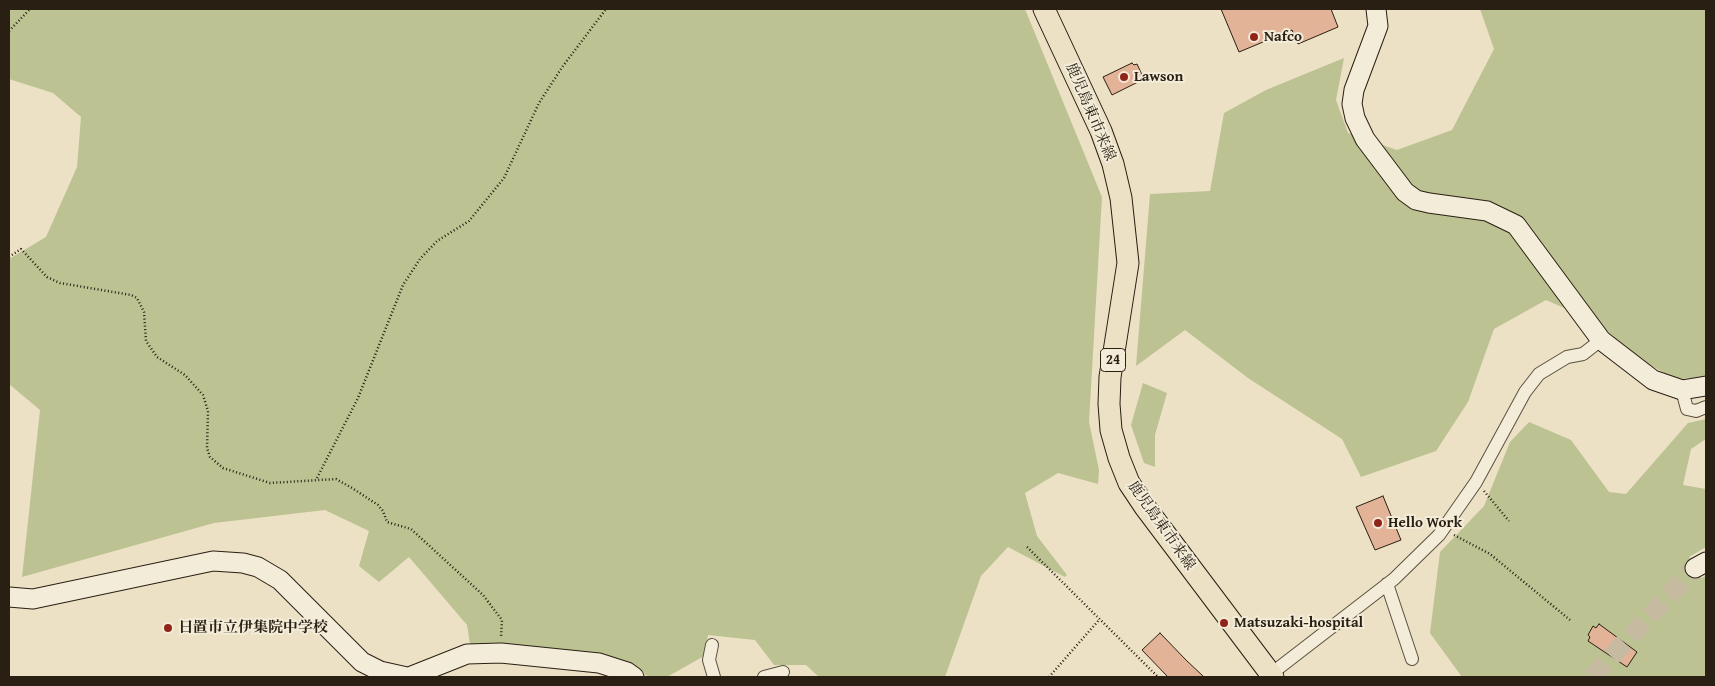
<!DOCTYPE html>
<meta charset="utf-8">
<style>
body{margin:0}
#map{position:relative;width:1715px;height:686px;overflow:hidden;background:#ede1c5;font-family:"Gentium Book Plus",serif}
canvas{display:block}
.frame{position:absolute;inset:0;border:10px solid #291f13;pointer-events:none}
</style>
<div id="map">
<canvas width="1715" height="686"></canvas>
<div class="frame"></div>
</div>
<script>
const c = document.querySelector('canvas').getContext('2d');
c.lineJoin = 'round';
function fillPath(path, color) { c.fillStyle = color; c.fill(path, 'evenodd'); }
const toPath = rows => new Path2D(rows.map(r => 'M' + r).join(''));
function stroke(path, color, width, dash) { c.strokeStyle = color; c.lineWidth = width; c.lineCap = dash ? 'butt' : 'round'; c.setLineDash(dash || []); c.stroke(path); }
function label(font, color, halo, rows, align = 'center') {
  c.font = font + ' "Gentium Book Plus","Noto Serif JP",serif'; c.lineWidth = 4; c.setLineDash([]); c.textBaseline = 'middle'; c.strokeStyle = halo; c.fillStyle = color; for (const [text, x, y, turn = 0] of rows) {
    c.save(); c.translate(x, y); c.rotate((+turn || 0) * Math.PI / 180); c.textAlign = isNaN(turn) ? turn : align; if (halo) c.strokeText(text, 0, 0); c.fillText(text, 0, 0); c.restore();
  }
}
fillPath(toPath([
 [9,9,1025,9,1102,197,1089,422,1099,470,1098,484,1058,473,1025,493,1037,536,1067,575,1065,577,1008,547,981,576,945,677,819,677,806,665,774,665,755,640,708,635,704,656,667,677,649,677,630,665,609,656,548,648,470,644,467,625,409,557,379,582,359,566,369,531,325,510,214,523,22,577,40,410,9,384,9,259,46,237,77,167,81,117,53,93,9,79],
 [1480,9,1706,9,1706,377,1680,379,1666,374,1640,359,1596,322,1546,300,1494,329,1468,402,1436,451,1361,477,1342,439,1248,378,1185,330,1136,366,1150,194,1210,191,1224,113,1266,90,1344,58,1336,100,1348,133,1397,150,1452,130,1494,49],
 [1143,383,1167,393,1155,435,1155,467,1144,463,1131,425],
 [1706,419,1706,439,1691,449,1683,485,1706,489,1706,547,1689,557,1701,578,1706,576,1706,677,1462,677,1430,633,1440,552,1484,506,1510,442,1529,422,1571,440,1609,492,1626,494,1688,423]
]), '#bcc292');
const building = toPath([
 [1221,9,1331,9,1338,27,1298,44,1292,30,1239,52,1221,9],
 [1132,63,1134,65,1137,64,1144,79,1112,95,1103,77,1132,63],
 [1383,496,1401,540,1375,550,1356,507,1383,496],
 [1599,624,1637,652,1627,667,1588,641,1590,637,1588,635,1593,626,1596,628,1599,624],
 [1160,633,1186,660,1204,677,1168,677,1142,650,1160,633]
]);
fillPath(building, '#e3b398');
stroke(building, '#291f13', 1);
stroke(toPath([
 [1592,677,1695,568]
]), '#c6baa1', 19, [19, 9]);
const street = toPath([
 [1682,390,1687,409,1696,411,1706,407],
 [1387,584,1412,659],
 [712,645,709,660,714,677],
 [764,677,783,672],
 [1267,677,1394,579,1439,535,1476,482,1525,392,1539,374,1567,357,1583,354,1601,340]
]);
const secondary = toPath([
 [1376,9,1378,26,1354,90,1352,104,1355,118,1365,139,1405,192,1416,200,1429,203,1487,211,1516,225,1601,340,1653,380,1682,390,1706,386],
 [1695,568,1706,562],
 [9,597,33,599,213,561,243,563,258,567,280,580,362,662,380,671,407,677],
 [409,677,467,654,501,653,599,663,627,672,634,677]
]);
const primary = toPath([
 [1044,9,1101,131,1113,164,1121,198,1128,263,1110,377,1109,404,1111,430,1119,458,1129,483,1145,507,1273,677]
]);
stroke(street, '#5a5040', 14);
stroke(secondary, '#291f13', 21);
stroke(primary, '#291f13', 23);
stroke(toPath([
 [9,31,30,9],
 [9,257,21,249,47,277,60,283,131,295,137,298,144,312,146,341,157,357,185,375,203,395,208,411,207,448,210,457,223,468,270,483,336,479,352,488,378,505,383,511,387,522,411,529,483,595,502,620,501,637],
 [317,478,358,398,403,285,420,259,437,241,469,221,504,178,539,103,563,66,606,9],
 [1484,491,1509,521],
 [1454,535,1490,554,1570,620],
 [1027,547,1158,677],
 [1049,677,1099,620]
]), '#291f13', 2.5, [1, 2.5]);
stroke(street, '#f3ecd9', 12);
stroke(secondary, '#f3ecd9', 19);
stroke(primary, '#ede1c5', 21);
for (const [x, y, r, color] of [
 [1254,37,5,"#8f2418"],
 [1124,77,5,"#8f2418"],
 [1378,523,5,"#8f2418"],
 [1224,623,5,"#8f2418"],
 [168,628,5,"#8f2418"]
]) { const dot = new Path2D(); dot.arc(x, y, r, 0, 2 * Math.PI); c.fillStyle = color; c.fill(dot); stroke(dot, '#f3ecd9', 2); }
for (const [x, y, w] of [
 [1113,360,25]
]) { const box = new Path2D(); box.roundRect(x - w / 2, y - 11.5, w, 23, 4); c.fillStyle = '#f3ecd9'; c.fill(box); stroke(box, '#291f13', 1); }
label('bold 14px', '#291f13', null, [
 ["24",1113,360]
]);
label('bold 15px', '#291f13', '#f3ecd9', [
 ["Nafco",1264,37],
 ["Lawson",1134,77],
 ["Hello Work",1388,523],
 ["Matsuzaki-hospital",1234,623],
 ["日置市立伊集院中学校",178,628]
], 'left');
label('15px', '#291f13', '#f3ecd9', [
 ["鹿児島東市来線",1090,112,67],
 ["鹿児島東市来線",1161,526,55]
]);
</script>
